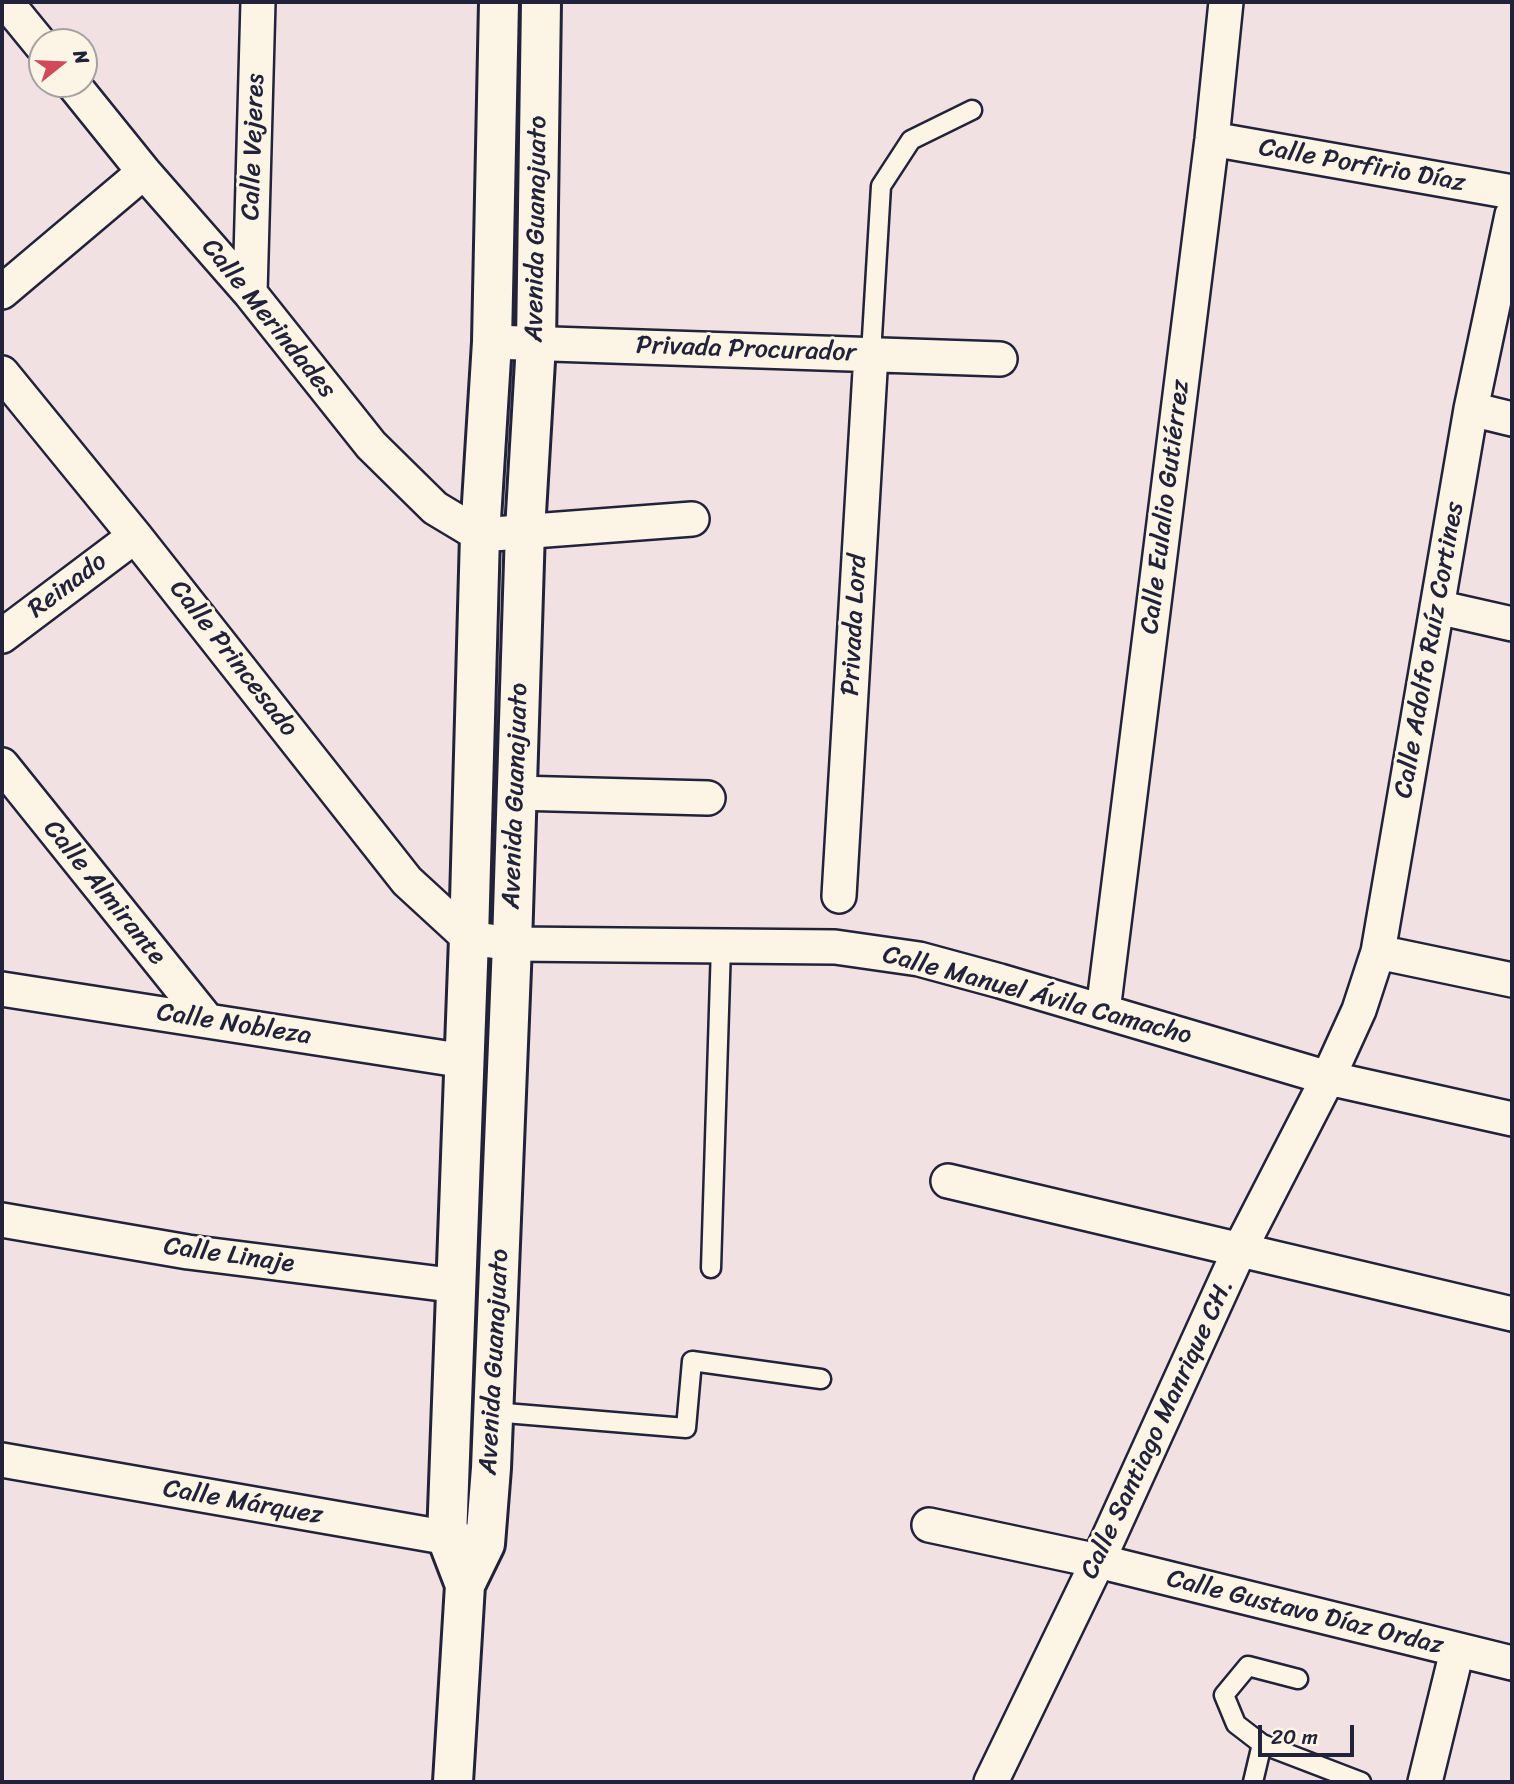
<!DOCTYPE html>
<meta charset="utf-8">
<style>
body{margin:0}
#map{position:relative;width:1514px;height:1784px;overflow:hidden;background:#f1e1e2;font-family:Sriracha,sans-serif}
canvas{display:block}
.frame{position:absolute;inset:0;border:4px solid #22223b;pointer-events:none}
.north{position:absolute;left:28px;top:28px;width:70px;height:70px;box-sizing:border-box;background:#fcf5e5;border:2px solid #a5a1a1;border-radius:50%;rotate:72deg;font-size:19px;font-weight:700;line-height:28px;text-align:center;color:#22223b}
.north::after{content:'';display:block;margin:auto;width:24px;height:32px;background:#d1495b;clip-path:polygon(50% 0,100% 100%,50% 72%,0 100%)}
.scale{position:absolute;left:1258px;top:1725px;width:96px;height:32px;box-sizing:border-box;border:4px solid #22223b;border-top:0;padding-left:9px;font-size:21px;line-height:24px;white-space:nowrap;color:#22223b;-webkit-text-stroke:5px #fcf5e5;paint-order:stroke}
</style>
<div id="map">
<canvas width="1514" height="1784"></canvas>
<div class="frame"></div>
<div class="north">N</div>
<div class="scale">20 m</div>
</div>
<script>
const c = document.querySelector('canvas').getContext('2d');
c.lineJoin = 'round';
const toPath = rows => new Path2D(rows.map(r => 'M' + r).join(''));
function stroke(path, color, width, dash) { c.strokeStyle = color; c.lineWidth = width; c.lineCap = dash ? 'butt' : 'round'; c.setLineDash(dash || []); c.stroke(path); }
function label(font, color, halo, rows, align = 'center') {
  c.font = font + ' Sriracha,sans-serif'; c.lineWidth = 6; c.setLineDash([]); c.textBaseline = 'middle'; c.strokeStyle = halo; c.fillStyle = color; for (const [text, x, y, turn = 0] of rows) {
    c.save(); c.translate(x, y); c.rotate((+turn || 0) * Math.PI / 180); c.textAlign = isNaN(turn) ? turn : align; if (halo) c.strokeText(text, 0, 0); c.fillText(text, 0, 0); c.restore();
  }
}
const service = toPath([
 [871,354,881,186,911,140,972,110],
 [711,1268,721,946],
 [493,1412,686,1428,692,1361,821,1379],
 [1262,1744,1236,1724,1224,1695,1248,1666,1298,1679],
 [1253,1782,1262,1744,1361,1782]
]);
const minor = toPath([
 [6,2,42,46],
 [73,84,144,172,250,293,371,445,435,508,480,535,692,519],
 [1212,139,1512,192],
 [2,292,144,172],
 [250,293,258,2],
 [492,342,1000,359],
 [2,373,135,536,407,881,469,938,512,944,835,947,919,959,1000,981,1328,1078,1512,1119],
 [1471,409,1512,419],
 [1437,607,1512,624],
 [2,636,135,536],
 [2,765,207,1020],
 [515,793,708,798],
 [839,896,871,354],
 [1378,952,1512,980],
 [2,989,465,1061],
 [1103,1011,1212,139,1226,2],
 [948,1181,1512,1314],
 [2,1220,188,1252,458,1286],
 [2,1460,472,1542],
 [929,1525,1098,1561,1512,1663],
 [991,1782,1098,1561,1240,1249,1328,1078,1359,1010,1378,952,1471,409,1512,215],
 [1425,1782,1457,1651]
]);
const tertiary = toPath([
 [465,1585,447,1538,469,938,480,535,492,342,499,2],
 [453,1782,465,1585,485,1544,491,1468,512,944,525,530,536,344,541,2]
]);
stroke(service, '#22223b', 23);
stroke(minor, '#22223b', 38);
stroke(tertiary, '#22223b', 44);
stroke(service, '#fcf5e5', 18);
stroke(minor, '#fcf5e5', 33);
stroke(tertiary, '#fcf5e5', 38);
label('26px', '#22223b', '#fcf5e5', [
 ["Calle Vejeres",254,147,-88],
 ["Calle Porfirio Díaz",1362,166,10],
 ["Avenida Guanajuato",537,229,-89],
 ["Calle Merindades",268,319,51],
 ["Privada Procurador",746,350,2],
 ["Calle Eulalio Gutiérrez",1166,507,-83],
 ["Reinado",68,586,-37],
 ["Privada Lord",855,625,-87],
 ["Calle Adolfo Ruíz Cortines",1430,650,-80],
 ["Calle Princesado",233,659,52],
 ["Avenida Guanajuato",516,796,-88],
 ["Calle Almirante",104,893,51],
 ["Calle Manuel Ávila Camacho",1037,996,15],
 ["Calle Nobleza",234,1025,9],
 ["Calle Linaje",229,1256,8],
 ["Avenida Guanajuato",495,1362,-87],
 ["Calle Santiago Manrique CH.",1158,1429,-65],
 ["Calle Márquez",243,1503,10],
 ["Calle Gustavo Díaz Ordaz",1305,1613,14]
]);
</script>
